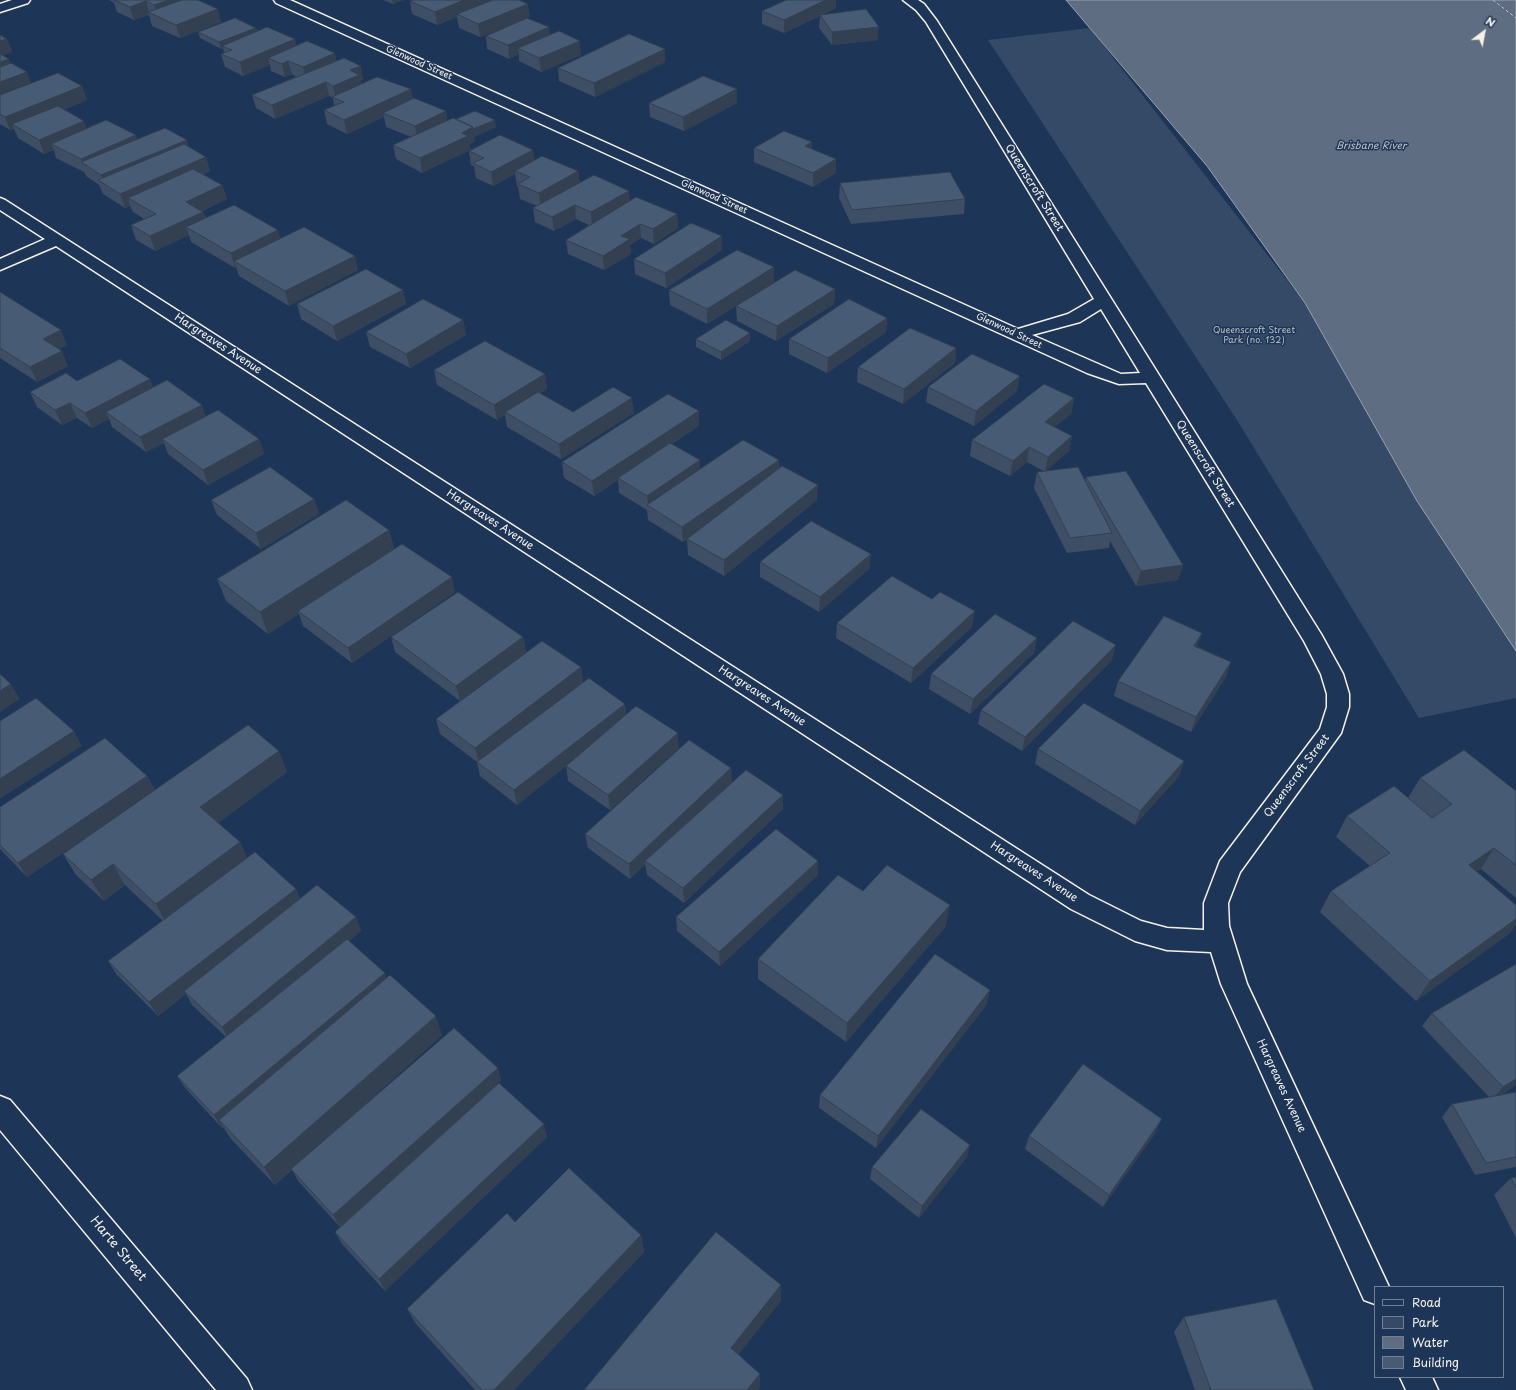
<!DOCTYPE html>
<style>
body{margin:0}
#map{position:relative;width:1516px;height:1390px;overflow:hidden;background:#1d3557;font-family:"Playpen Sans",sans-serif}
canvas{display:block}
.legend{position:absolute;left:1374px;top:1286px;width:130px;height:92px;box-sizing:border-box;background:#1d3557;border:1px solid #738091;margin:0;padding:5px 7px;list-style:none;font-size:12px;color:#f4f1e8}
.legend li{display:flex;align-items:center;gap:8px;height:20px}
.legend b{width:20px;border:1px solid #738091}
.north{position:absolute;left:1464px;top:12px;width:40px;height:40px;-webkit-text-stroke:3px #1d3557;paint-order:stroke;rotate:32deg;font-size:11px;font-weight:700;line-height:16px;text-align:center;color:#f4f1e8}
.north::after{content:'';display:block;margin:auto;width:14px;height:18px;background:#f4f1e8;clip-path:polygon(50% 0,100% 100%,50% 72%,0 100%)}
</style>
<div id="map">
<canvas width="1516" height="1390"></canvas>
<ul class="legend">
<li><b style="height:5px;background:#1d3557"></b>Road</li>
<li><b style="height:11px;background:#354a67"></b>Park</li>
<li><b style="height:11px;background:#5e6d82"></b>Water</li>
<li><b style="height:11px;background:#485b74"></b>Building</li>
</ul>
<div class="north">N</div>
</div>
<script>
const c = document.querySelector('canvas').getContext('2d');
c.lineJoin = 'round';
function fillPath(path, color) { c.fillStyle = color; c.fill(path, 'evenodd'); }
const toPath = rows => new Path2D(rows.map(r => 'M' + r).join(''));
function stroke(path, color, width, dash) { c.strokeStyle = color; c.lineWidth = width; c.lineCap = dash ? 'butt' : 'round'; c.setLineDash(dash || []); c.stroke(path); }
function label(font, color, halo, rows, align = 'center') {
  c.font = font + ' "Playpen Sans",sans-serif'; c.lineWidth = 3; c.setLineDash([]); c.textBaseline = 'middle'; c.strokeStyle = halo; c.fillStyle = color; for (const [text, x, y, turn = 0] of rows) {
    c.save(); c.translate(x, y); c.rotate((+turn || 0) * Math.PI / 180); c.textAlign = isNaN(turn) ? turn : align; if (halo) c.strokeText(text, 0, 0); c.fillText(text, 0, 0); c.restore();
  }
}
fillPath(toPath([
 [1090,28,1305,303,1417,501,1516,651,1516,698,1419,718,1237,420,988,40]
]), '#354a67');
const water = toPath([
 [1066,0,1516,0,1516,651,1417,501,1305,303,1207,166,1066,0]
]);
fillPath(water, '#5e6d82');
stroke(water, '#9aa2ab', 1);
stroke(toPath([
 [1493,0,1516,18]
]), '#c0c3c4', 1, [3, 2.5]);
const minor = toPath([
 [12,0,30,0,28,3,0,12,0,4,12,0],
 [274,0,290,0,1018,329,1068,314,1094,299,926,22,916,10,903,0,918,0,924,4,937,21,1112,300,1321,634,1343,674,1349,694,1349,707,1341,733,1240,872,1228,903,1229,926,1247,984,1389,1287,1375,1287,1375,1304,1364,1300,1221,984,1211,952,1167,950,1135,941,1071,909,56,246,0,270,0,259,45,239,0,210,0,198,5,200,1089,895,1141,921,1167,928,1204,930,1204,903,1220,861,1320,729,1327,707,1327,694,1321,674,1304,641,1146,383,1119,384,1087,373,276,3,274,0],
 [1101,309,1140,373,1121,374,1032,335,1080,322,1101,309],
 [0,1096,10,1100,247,1379,252,1390,216,1390,0,1130,0,1096],
 [1400,1377,1432,1377,1438,1390,1406,1390,1400,1377]
]);
stroke(minor, '#f4f1e8', 3);
fillPath(minor, '#1d3557');
fillPath(toPath([
 [109,0,198,0,221,22,180,38,152,26,149,15,134,20,117,12,114,3],
 [383,0,403,0,393,4],
 [410,1,530,17,527,18,550,35,581,55,541,72,519,61,519,54,509,59,487,49,486,36,517,22,480,37,459,28,457,17,437,25,412,14],
 [836,8,823,14,878,40,832,45,819,28,820,16,784,33,762,24,762,11],
 [256,28,257,31,336,60,363,79,361,81,361,84,413,98,447,121,456,119,496,127,474,137,475,141,422,173,396,159,393,145,411,137,386,127,384,117,347,134,327,124,324,110,334,106,333,98,329,96,275,119,256,108,252,95,296,77,292,74,285,77,271,71,270,65,243,76,225,67,221,54,224,53,223,48,221,49,200,38,198,32],
 [0,35,7,39,12,52,2,56,31,83,82,86,87,100,63,110,87,128,137,139,189,147,206,157,210,171,203,174,222,185,227,199,202,211,206,218,281,238,358,270,289,306,239,276,236,267,235,268,191,242,189,235,155,251,136,240,131,225,144,219,133,212,130,206,125,208,103,194,99,185,86,176,84,172,56,158,54,150,44,154,18,138,14,129,10,130,0,124],
 [665,49,665,62,595,97,559,81,558,68],
 [649,103,737,103,684,131,650,117],
 [812,142,812,149,836,173,813,187,754,162,754,148],
 [533,150,534,160,578,171,580,183,629,191,629,201,677,214,678,228,654,244,641,238,630,245,631,254,604,270,568,254,566,240,589,225,576,219,554,231,535,222,533,208,537,206,520,199,518,186,517,185,515,174,493,186,476,178,474,166,471,165,469,151],
 [840,183,965,199,964,214,851,224,839,198],
 [722,250,666,288,635,274,634,259],
 [774,282,707,324,670,305,669,290],
 [835,289,834,304,776,341,737,321,736,306],
 [403,290,406,304,337,341,301,319,297,304],
 [0,292,67,345,59,349,68,366,37,382,0,358],
 [887,318,886,332,827,373,789,354,789,339],
 [463,320,466,335,410,368,370,347,366,332],
 [696,339,750,341,721,360,696,347],
 [956,348,955,363,903,404,857,382,858,367],
 [434,370,545,374,547,389,540,393,573,412,634,413,561,459,507,427,505,415,497,420,437,385],
 [150,379,153,388,206,416,259,439,264,454,208,485,168,454,164,443,146,452,112,427,109,419,92,428,77,418,62,425,37,407,30,392,77,381],
 [928,387,1017,391,974,426,926,402],
 [1074,398,1071,414,1054,427,1072,436,1069,451,1045,471,1085,481,1086,477,1183,565,1178,580,1136,586,1110,541,1109,548,1067,553,1034,488,1037,472,1045,472,1027,462,1010,476,970,456,972,440],
 [699,426,672,444,700,460,700,469,779,460,779,468,817,500,724,576,688,555,687,539,689,538,683,542,648,520,647,510,619,493,618,480,594,496,564,478,562,462],
 [314,499,319,514,261,549,217,515,211,500],
 [389,530,394,549,455,592,352,663,303,626,299,614,268,634,226,601,217,579],
 [871,554,869,569,819,612,760,577,760,562],
 [932,599,972,627,911,683,836,638,837,623],
 [391,637,523,637,526,652,460,701,395,652],
 [1037,638,1034,653,970,714,929,689,931,674],
 [1198,647,1231,662,1226,677,1191,732,1114,696,1118,681],
 [1112,660,1022,751,978,724,981,710],
 [581,667,583,682,625,704,626,714,679,748,610,810,568,781,566,766,517,805,480,776,477,762,440,734,436,719],
 [1038,749,1184,761,1179,776,1135,825,1035,764],
 [731,768,732,783,783,795,783,809,684,903,647,875,645,864,630,879,588,848,585,834],
 [287,772,218,823,240,842,247,858,296,889,300,899,356,917,361,931,349,941,442,1035,353,1115,498,1068,501,1081,499,1083,547,1137,385,1291,342,1244,335,1232,456,1122,340,1227,298,1181,292,1170,275,1185,231,1139,223,1127,222,1128,186,1089,177,1076,226,1037,192,1005,186,994,158,1016,117,975,108,961,163,921,125,885,104,901,76,875,63,854,87,837,27,877,0,849,0,807,147,776,155,790],
 [1420,778,1516,791,1516,898,1481,869,1476,872,1510,933,1416,1001,1320,912,1331,891,1370,866,1336,837,1347,816,1408,798],
 [818,861,818,875,720,966,677,931,676,917],
 [863,891,946,926,846,1042,758,979,758,959],
 [987,1004,876,1148,819,1108,820,1095],
 [1432,1013,1516,1085,1501,1095,1516,1092,1516,1167,1475,1175,1442,1117,1452,1104,1489,1097,1422,1026],
 [1156,1132,1103,1207,1025,1149,1029,1136],
 [967,1157,919,1218,870,1179,872,1167],
 [1516,1177,1516,1238,1494,1195,1511,1178],
 [515,1222,641,1235,644,1252,514,1390,475,1390,416,1324,407,1309],
 [1184,1317,1314,1390,1195,1390,1174,1332]
]), '#3e4e64');
fillPath(toPath([
 [169,0,184,0,158,17,154,5],
 [392,0,403,0,393,4],
 [464,0,498,0,457,14,457,17,437,25,435,12],
 [826,0,836,0,836,8,820,16,820,15,820,16,784,33,784,20],
 [146,1,149,13,148,12,149,15,134,20,130,7],
 [528,4,530,17,480,37,478,24],
 [218,9,221,22,180,38,176,25],
 [549,27,551,40,518,48,519,54,509,59,508,45],
 [879,27,878,40,832,45,832,32],
 [256,28,258,35,222,46,223,48,221,49,219,42],
 [7,39,12,52,0,57,0,41],
 [295,39,298,53,268,58,270,65,243,76,240,62],
 [580,41,581,55,541,72,539,58],
 [665,49,665,62,595,97,594,83],
 [335,53,338,67,306,81,303,67],
 [9,59,14,73,0,78,0,62],
 [288,61,292,74,285,77,282,64],
 [361,66,363,79,361,81,362,89,336,98,333,86,350,70],
 [27,72,32,86,0,98,0,82],
 [326,82,329,96,275,119,272,105],
 [82,86,87,100,18,127,12,124,14,129,10,130,5,117],
 [411,89,414,103,383,113,384,117,347,134,344,120],
 [737,89,737,103,684,131,683,117],
 [446,111,448,125,417,140,415,126],
 [495,120,496,127,474,137,475,141,470,144,471,150,422,173,420,158,462,133,473,127],
 [84,121,89,135,51,144,54,150,44,154,39,140],
 [136,135,141,149,83,163,81,159],
 [187,140,191,154,105,184,101,175],
 [812,142,812,156,805,146],
 [533,150,535,164,515,171,515,174,493,186,491,172],
 [206,157,210,171,136,203,128,198,130,206,125,208,120,194],
 [836,159,836,173,813,187,813,173],
 [578,171,580,185,541,208,539,193],
 [222,185,227,199,190,216,186,202],
 [629,191,630,206,592,227,591,212],
 [575,205,576,219,554,231,552,217],
 [203,212,208,226,186,227,189,235,155,251,150,236],
 [677,214,678,228,654,244,653,229],
 [640,224,641,238,630,245,631,254,604,270,603,256,621,236],
 [278,230,282,244,234,261,236,267,235,268,231,253],
 [722,236,722,250,666,288,665,273],
 [355,256,358,270,289,306,285,291],
 [774,267,774,282,707,324,707,309],
 [835,289,834,304,776,341,777,326],
 [403,290,406,304,337,341,333,326],
 [887,318,886,332,827,373,828,358],
 [463,320,466,335,410,368,406,354],
 [61,330,67,345,49,354,43,339],
 [750,333,750,341,721,360,721,352],
 [956,348,955,363,903,404,904,389],
 [62,351,68,366,37,382,30,367],
 [545,374,547,389,508,414,505,412,505,415,497,420,494,405],
 [1020,376,1017,391,974,426,976,411],
 [150,379,156,394,106,412,109,419,92,428,85,413],
 [632,398,634,413,561,459,559,444],
 [1074,398,1071,414,1042,437,1045,422],
 [70,403,77,418,62,425,55,410],
 [202,405,207,420,162,439,164,443,146,452,140,437],
 [699,411,699,426,620,479,618,478,618,480,594,496,592,481],
 [1072,436,1069,451,1045,472,1048,457],
 [259,439,264,454,208,485,203,470],
 [1029,447,1027,462,1010,476,1013,461],
 [700,460,700,475,648,505,647,496],
 [779,460,778,476,683,542,682,527],
 [818,485,817,500,724,576,724,560],
 [314,499,319,514,261,549,256,533],
 [389,530,395,552,298,611,299,614,268,634,260,612],
 [871,554,869,569,819,612,820,597],
 [1183,565,1178,580,1136,586,1141,571],
 [452,577,455,592,352,663,348,648],
 [975,611,972,627,911,683,913,668],
 [1202,633,1197,648,1194,646],
 [523,637,526,652,460,701,456,686],
 [1037,638,1034,653,970,714,973,699],
 [1116,645,1112,660,1022,751,1025,737],
 [1231,662,1226,677,1191,732,1196,717],
 [581,667,583,682,479,763,475,748],
 [11,684,20,699,0,712,0,691],
 [625,704,626,719,517,805,514,790],
 [74,731,82,746,0,799,0,779],
 [678,733,679,748,610,810,608,795],
 [279,751,287,772,210,829,200,807],
 [1184,761,1179,776,1135,825,1140,811],
 [731,768,732,783,645,861,645,864,630,879,629,864],
 [147,776,155,791,27,877,18,863],
 [783,795,783,809,684,903,683,888],
 [240,842,249,863,167,925,156,904],
 [1494,848,1481,869,1455,886,1469,865],
 [818,861,818,875,720,966,719,952],
 [113,864,125,885,104,901,91,880],
 [296,889,302,903,184,991,186,994,158,1016,149,1002],
 [950,905,946,926,846,1042,847,1023],
 [356,917,361,931,230,1041,222,1027],
 [1516,919,1516,925,1510,933,1416,1001,1430,981],
 [385,973,390,987,219,1120,223,1127,222,1128,214,1115],
 [990,990,987,1004,876,1148,878,1136],
 [436,1016,442,1035,275,1185,264,1167],
 [498,1068,501,1081,340,1227,333,1215],
 [1516,1079,1516,1085,1492,1100,1503,1087],
 [1162,1119,1156,1132,1103,1207,1109,1195],
 [544,1124,547,1137,385,1291,379,1279],
 [970,1145,967,1157,919,1218,922,1206],
 [641,1235,644,1252,514,1390,494,1390],
 [781,1285,781,1301,732,1363,731,1348],
 [760,1374,760,1388,758,1390,747,1390]
]), '#324051');
const building = toPath([
 [114,0,169,0,154,5,146,1,130,7,114,0],
 [182,0,198,0,218,9,176,25,148,12,182,0],
 [413,0,464,0,435,12,410,1,413,0],
 [493,0,519,0,528,4,478,24,457,14,493,0],
 [786,0,826,0,784,20,762,11,786,0],
 [866,9,879,27,832,32,820,15,866,9],
 [235,18,256,28,219,42,198,32,235,18],
 [527,18,549,27,508,45,486,36,527,18],
 [267,27,295,39,240,62,221,54,232,50,222,46,267,27],
 [559,31,580,41,539,58,518,48,559,31],
 [629,34,665,49,594,83,558,68,629,34],
 [0,35,7,39,0,41,0,35],
 [307,41,335,53,303,67,288,61,282,64,268,58,307,41],
 [0,54,9,59,0,62,0,54],
 [344,58,361,66,350,70,359,75,333,86,326,82,272,105,252,95,344,58],
 [11,63,27,72,0,82,0,67,11,63],
 [58,73,82,86,5,117,0,114,0,95,58,73],
 [703,76,737,89,683,117,649,103,703,76],
 [377,77,411,89,344,120,324,110,344,102,332,97,377,77],
 [414,98,446,111,415,126,383,113,414,98],
 [58,106,84,121,39,140,12,124,58,106],
 [475,111,495,120,473,129,473,127,456,119,475,111],
 [453,118,473,127,462,133,468,136,420,158,393,145,453,118],
 [106,120,136,135,81,159,51,144,106,120],
 [165,128,187,140,101,175,81,162,165,128],
 [784,131,812,142,805,146,836,159,813,173,754,148,784,131],
 [500,135,533,150,491,172,473,163,484,158,469,151,500,135],
 [184,144,206,157,120,194,98,180,184,144],
 [542,156,578,171,539,193,518,184,530,177,515,171,542,156],
 [193,169,222,185,186,202,203,212,150,236,131,225,156,214,128,198,193,169],
 [950,172,965,199,852,210,840,183,950,172],
 [594,175,629,191,591,212,575,205,552,217,533,208,594,175],
 [636,197,677,214,653,229,640,224,621,236,630,239,603,256,566,240,636,197],
 [234,205,278,230,231,253,186,227,234,205],
 [691,223,722,236,665,273,634,259,691,223],
 [304,227,355,256,285,291,234,261,304,227],
 [737,250,774,267,707,309,669,290,737,250],
 [366,269,403,290,333,326,297,304,366,269],
 [795,270,835,289,777,326,736,306,795,270],
 [0,292,61,330,43,339,62,351,30,367,0,348,0,292],
 [423,299,463,320,406,354,366,332,423,299],
 [849,299,887,318,828,358,789,339,849,299],
 [726,320,750,333,721,352,696,339,726,320],
 [910,328,956,348,904,389,858,367,910,328],
 [485,341,545,374,494,405,434,370,485,341],
 [972,354,1020,376,976,411,928,387,972,354],
 [120,359,150,379,85,413,70,403,55,410,30,392,66,373,77,381,120,359],
 [167,380,202,405,140,437,106,412,167,380],
 [1044,384,1074,398,1045,422,1072,436,1048,457,1029,447,1013,461,972,440,1044,384],
 [613,387,632,398,559,444,505,412,538,392,573,412,613,387],
 [668,394,699,411,592,481,562,462,668,394],
 [218,410,259,439,203,470,162,439,218,410],
 [743,440,779,460,682,527,647,505,743,440],
 [670,443,700,460,647,496,618,478,670,443],
 [782,466,818,485,724,560,687,539,782,466],
 [270,467,314,499,256,533,211,500,270,467],
 [1078,467,1112,533,1070,538,1037,472,1078,467],
 [1126,471,1183,565,1141,571,1086,477,1126,471],
 [346,500,389,530,260,612,217,579,346,500],
 [811,521,871,554,820,597,760,562,811,521],
 [402,544,452,577,348,648,298,611,402,544],
 [892,576,932,599,940,592,975,611,913,668,837,623,892,576],
 [458,592,523,637,456,686,391,637,458,592],
 [995,614,1037,638,973,699,931,674,995,614],
 [1164,616,1202,633,1194,646,1231,662,1196,717,1118,681,1164,616],
 [1073,621,1116,645,1025,737,981,710,1073,621],
 [542,641,581,667,475,748,436,719,542,641],
 [0,674,11,684,0,691,0,674],
 [589,678,625,704,514,790,477,762,589,678],
 [36,698,74,731,0,779,0,721,36,698],
 [1084,703,1184,761,1140,811,1038,749,1084,703],
 [636,706,678,733,608,795,566,766,636,706],
 [248,725,279,751,200,807,240,842,156,904,113,864,91,880,63,854,248,725],
 [105,738,147,776,18,863,0,845,0,807,105,738],
 [689,740,731,768,629,864,585,834,689,740],
 [1464,750,1516,791,1516,865,1494,848,1469,865,1516,905,1516,919,1430,981,1331,891,1390,853,1347,816,1394,786,1432,818,1452,804,1420,778,1464,750],
 [746,770,783,795,683,888,645,861,746,770],
 [776,829,818,861,719,952,676,917,776,829],
 [255,852,296,889,149,1002,108,961,255,852],
 [887,865,950,905,847,1023,758,959,838,875,863,891,887,865],
 [317,885,356,917,222,1027,184,991,317,885],
 [347,939,385,973,214,1115,177,1076,347,939],
 [935,954,990,990,878,1136,820,1095,935,954],
 [1516,964,1516,1079,1503,1087,1432,1013,1516,964],
 [390,975,436,1016,264,1167,219,1120,390,975],
 [454,1028,498,1068,333,1215,291,1169,454,1028],
 [1083,1064,1162,1119,1109,1195,1029,1136,1083,1064],
 [499,1083,544,1124,379,1279,335,1232,499,1083],
 [1516,1092,1516,1157,1486,1163,1452,1104,1516,1092],
 [921,1109,970,1145,922,1206,872,1167,921,1109],
 [569,1168,641,1235,494,1390,482,1390,407,1309,507,1213,515,1222,569,1168],
 [1516,1177,1516,1188,1511,1178,1516,1177],
 [716,1232,781,1285,731,1348,760,1374,747,1390,584,1390,716,1232],
 [1276,1299,1314,1390,1211,1390,1184,1317,1276,1299]
]);
fillPath(building, '#485b74');
stroke(building, '#324051', 1);
label('9px', '#f4f1e8', '#1d3557', [
 ["Glenwood Street",419,63,24],
 ["Glenwood Street",714,197,24],
 ["Glenwood Street",1009,331,25]
]);
label('9px', '#bbbfc1', '#1d3557', [
 ["Queenscroft Street",1254,331],
 ["Park (no. 132)",1254,341]
]);
label('italic 10px', '#c0c3c4', '#1d3557', [
 ["Brisbane River",1371,146]
]);
label('11px', '#f4f1e8', '#1d3557', [
 ["Queenscroft Street",1034,188,58],
 ["Hargreaves Avenue",218,344,33],
 ["Queenscroft Street",1205,464,58],
 ["Hargreaves Avenue",490,520,33],
 ["Hargreaves Avenue",762,696,33],
 ["Queenscroft Street",1297,776,-53],
 ["Hargreaves Avenue",1034,872,33],
 ["Hargreaves Avenue",1281,1086,65]
]);
label('13px', '#f4f1e8', '#1d3557', [
 ["Harte Street",118,1249,50]
]);
</script>
